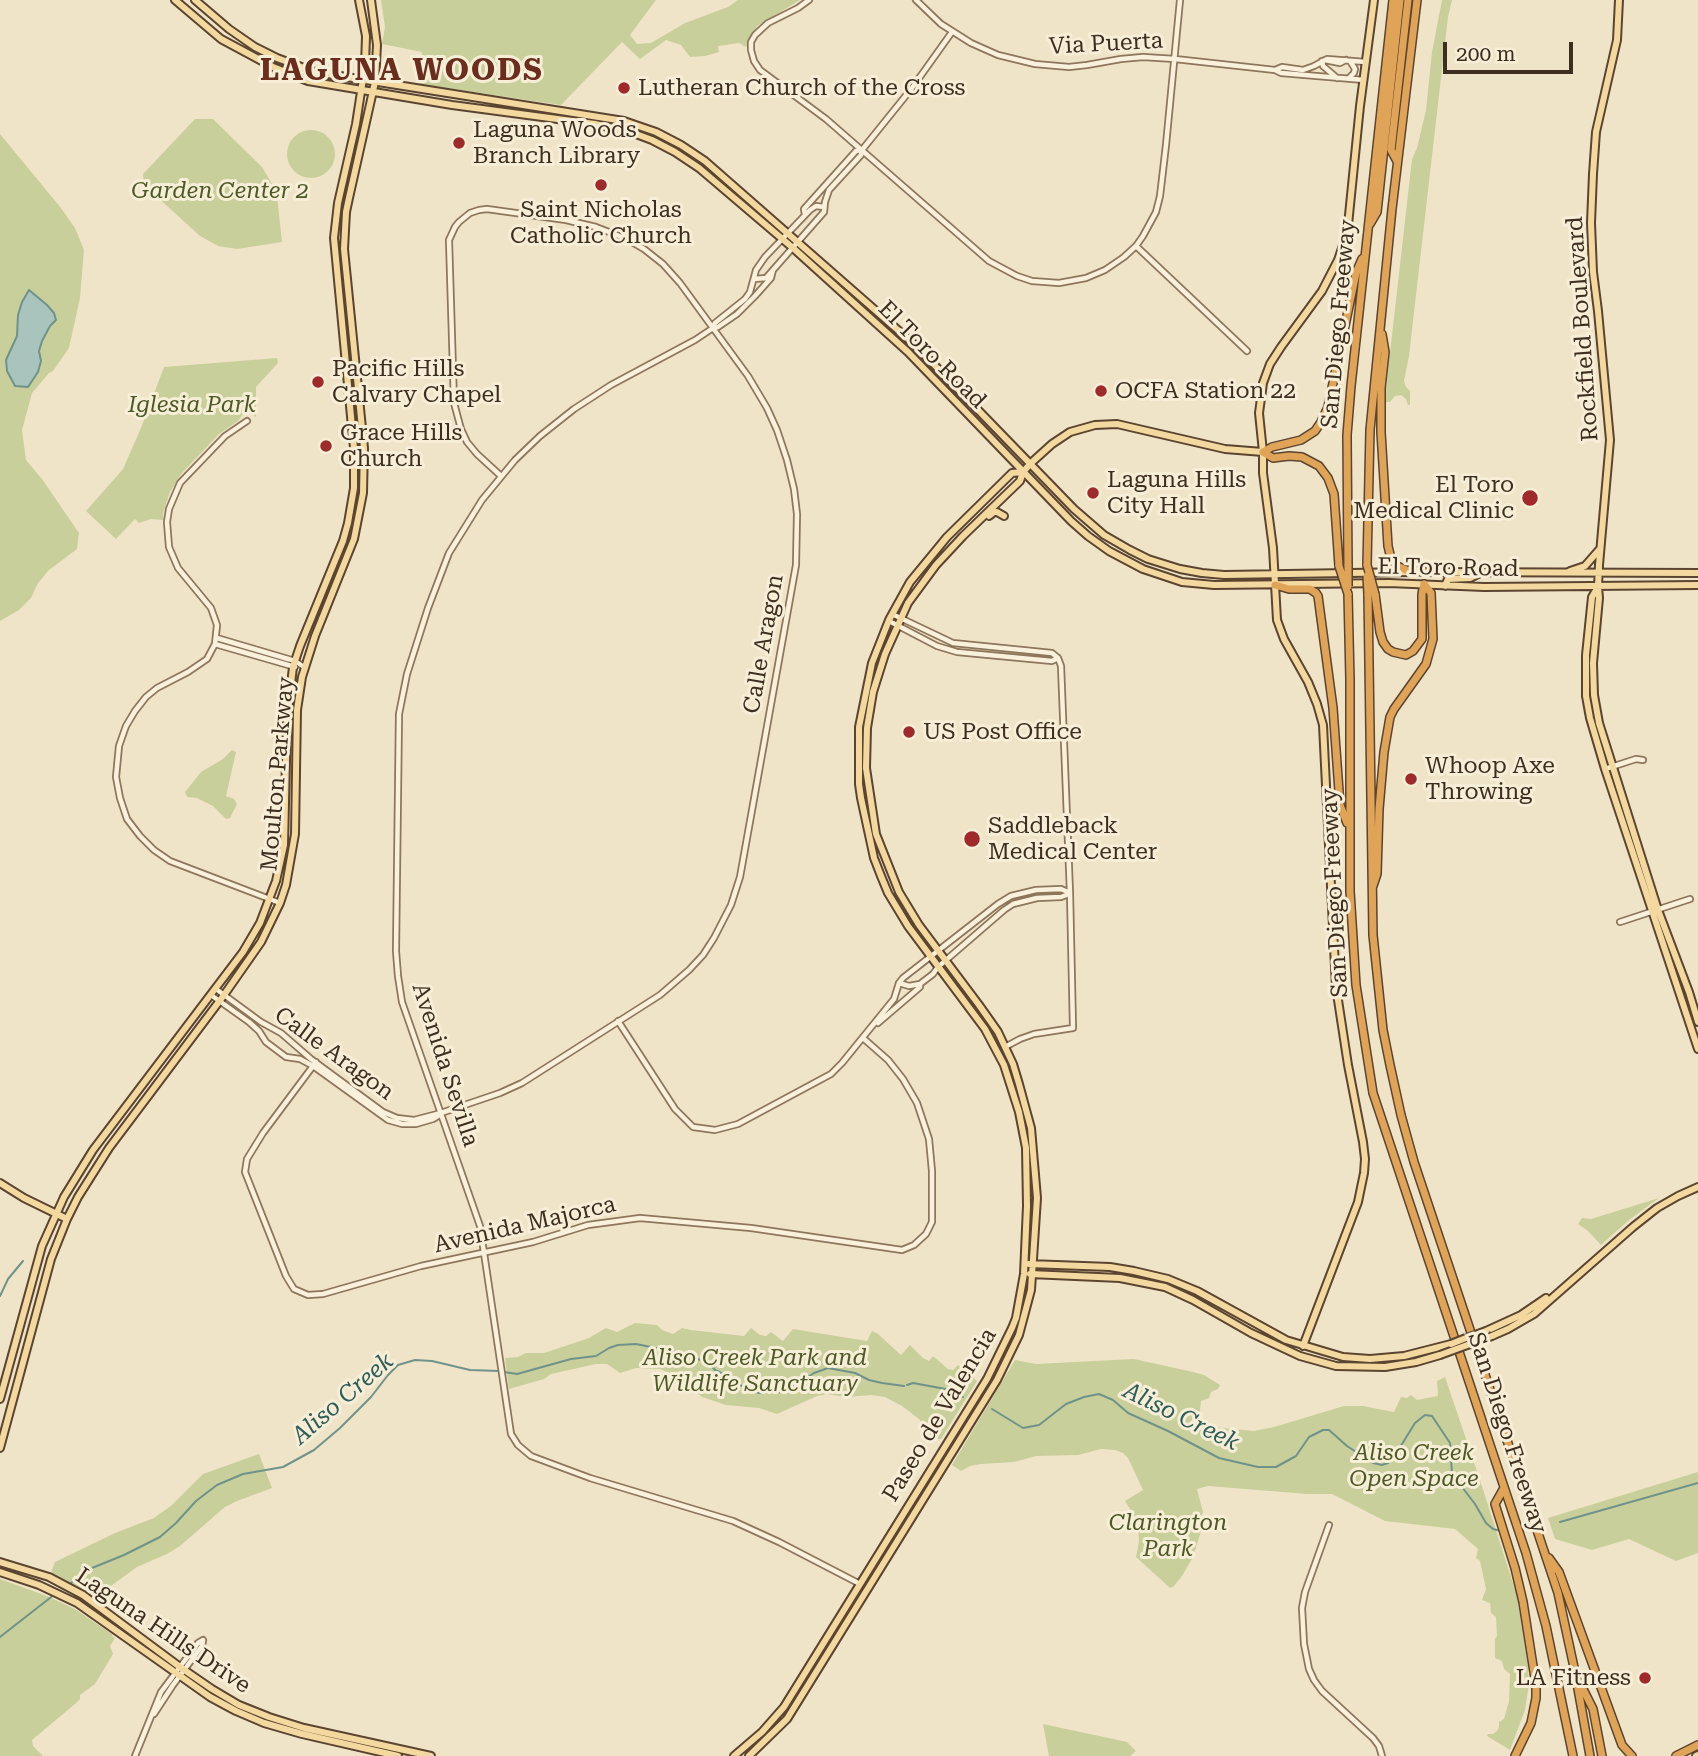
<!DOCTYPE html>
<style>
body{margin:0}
#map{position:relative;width:1698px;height:1756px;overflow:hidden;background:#f0e4c8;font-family:"Roboto Serif",serif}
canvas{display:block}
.scale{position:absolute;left:1443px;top:42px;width:130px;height:32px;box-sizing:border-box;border:4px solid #3d2e20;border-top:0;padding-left:9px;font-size:21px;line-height:24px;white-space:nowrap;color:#3d2e20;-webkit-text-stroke:5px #f7eed8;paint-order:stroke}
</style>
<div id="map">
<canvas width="1698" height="1756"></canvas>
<div class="scale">200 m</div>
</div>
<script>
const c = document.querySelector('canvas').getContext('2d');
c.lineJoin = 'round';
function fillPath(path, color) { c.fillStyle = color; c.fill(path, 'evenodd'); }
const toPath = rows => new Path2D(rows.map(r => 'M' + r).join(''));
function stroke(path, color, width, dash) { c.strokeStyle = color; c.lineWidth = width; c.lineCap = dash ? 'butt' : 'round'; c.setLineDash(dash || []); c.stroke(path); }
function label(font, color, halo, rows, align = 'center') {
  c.font = font + ' "Roboto Serif",serif'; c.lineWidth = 6; c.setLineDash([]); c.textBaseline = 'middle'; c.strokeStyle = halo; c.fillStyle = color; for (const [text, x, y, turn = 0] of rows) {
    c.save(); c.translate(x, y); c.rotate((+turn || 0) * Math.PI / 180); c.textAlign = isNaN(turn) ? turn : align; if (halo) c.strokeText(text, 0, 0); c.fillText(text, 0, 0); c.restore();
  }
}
fillPath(toPath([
 [381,0,656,0,630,35,637,44,651,43,685,23,728,7,738,0,800,0,757,26,749,43,746,47,739,43,718,46,719,52,705,56,690,57,681,45,666,40,640,59,622,42,561,105,419,84,422,52,382,44,385,27],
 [1442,0,1452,0,1448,17,1409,356,1404,381,1406,387,1410,391,1410,405,1408,405,1406,399,1401,395,1395,396,1390,402,1385,402,1385,397,1412,159,1417,148,1426,110,1432,52],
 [195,119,213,119,262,167,271,182,277,196,282,242,237,249,218,246,200,236,144,185,143,174],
 '287 154a24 24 0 1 1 48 0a24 24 0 1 1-48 0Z',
 [0,134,61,208,75,228,84,250,80,298,69,348,53,371,49,373,32,393,22,430,26,460,42,479,79,533,77,549,49,570,38,583,31,598,19,610,0,621],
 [277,358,278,363,256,387,256,417,250,412,244,413,238,421,219,434,182,473,170,492,163,513,163,520,151,519,139,523,135,519,116,539,86,511,123,469,141,428,164,367],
 [232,750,236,752,226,796,234,799,237,804,230,818,226,819,213,806,197,798,187,797,185,792,201,772,223,759],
 [1659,1198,1629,1220,1601,1245,1588,1231,1578,1224,1582,1218,1591,1219],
 [635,1323,657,1325,662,1330,673,1334,682,1328,691,1330,744,1336,751,1328,760,1335,766,1336,771,1332,783,1341,793,1329,867,1341,872,1331,878,1334,901,1355,910,1345,923,1358,929,1361,933,1356,948,1369,953,1370,958,1365,977,1381,941,1439,933,1439,919,1419,902,1406,885,1397,871,1395,846,1397,827,1394,817,1396,777,1414,759,1408,726,1405,702,1397,679,1377,660,1369,636,1368,620,1373,607,1364,596,1364,551,1374,544,1379,509,1389,505,1358,518,1357,526,1353,544,1353,589,1338,606,1328,617,1332],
 [1134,1359,1193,1372,1204,1375,1220,1385,1218,1389,1211,1392,1209,1398,1201,1401,1199,1419,1201,1422,1213,1427,1254,1431,1274,1427,1344,1406,1363,1406,1394,1412,1401,1397,1407,1398,1411,1395,1417,1400,1438,1396,1437,1381,1445,1377,1480,1480,1517,1596,1528,1666,1529,1684,1525,1710,1510,1750,1487,1736,1488,1734,1493,1734,1497,1731,1499,1727,1499,1722,1504,1719,1509,1701,1510,1674,1504,1669,1502,1661,1495,1658,1495,1639,1497,1636,1496,1617,1491,1613,1490,1603,1482,1600,1486,1589,1480,1561,1476,1558,1478,1549,1455,1529,1385,1521,1332,1494,1307,1494,1208,1486,1197,1489,1203,1512,1201,1518,1201,1531,1193,1557,1182,1576,1173,1587,1170,1588,1136,1557,1139,1541,1138,1528,1130,1509,1125,1501,1143,1490,1128,1458,1123,1453,1115,1450,1101,1449,1078,1455,1036,1456,1014,1462,981,1464,970,1466,961,1471,952,1465,1015,1360,1036,1364],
 [259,1454,272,1488,237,1501,225,1507,180,1546,167,1554,137,1567,97,1596,93,1596,51,1573,55,1562,115,1533,154,1518,172,1505,203,1474],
 [1698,1472,1698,1553,1676,1561,1629,1539,1592,1550,1555,1539,1548,1518],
 [0,1579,47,1596,75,1609,113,1635,112,1636,115,1638,110,1646,113,1654,95,1684,80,1695,80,1699,75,1704,32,1740,33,1746,43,1756,0,1756],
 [1043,1724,1127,1742,1136,1751,1130,1756,1049,1756]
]), '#c9cf9b');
const water = toPath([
 [29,290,47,305,54,313,56,320,50,326,42,341,39,351,41,361,38,372,28,387,15,386,7,371,6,360,17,336,18,315,22,302,29,290]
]);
fillPath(water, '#a9c4bc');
stroke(water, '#6f938a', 2);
stroke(toPath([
 [0,1296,8,1279,23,1261],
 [504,1372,517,1374,571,1359,596,1356,609,1348,618,1345,636,1344,686,1354,710,1364,715,1370,733,1379,740,1385,759,1393,785,1392,814,1373,828,1368,855,1373,869,1380,882,1383,904,1386],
 [907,1385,913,1383,951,1390,963,1397],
 [992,1409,1023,1428,1039,1425,1066,1404,1084,1397,1099,1394,1113,1400,1128,1413,1168,1431,1219,1458,1258,1467,1276,1467,1296,1456,1309,1437,1323,1430,1329,1430,1347,1446,1373,1463,1382,1465,1388,1463,1394,1457,1415,1423,1425,1415,1432,1416,1450,1443,1452,1474,1475,1504,1486,1523,1493,1529,1501,1531],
 [1560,1522,1698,1483],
 [68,1585,92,1568,124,1555,160,1537,176,1523,196,1501,217,1485,243,1474,283,1467,314,1450,340,1428,371,1397,388,1375,398,1365,415,1360,432,1361,470,1370,499,1371],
 [0,1637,55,1594]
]), '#6f938a', 2);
const minor = toPath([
 [809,0,798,8,768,23,755,35,751,42,751,50,754,61,760,70,826,119,989,261,1017,276,1032,281,1059,283,1086,278,1105,270,1124,257,1136,246,1143,236,1156,212,1160,196,1166,145,1180,0],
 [916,0,941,24,971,43,998,55,1035,64,1069,67,1087,65,1121,59,1143,57,1175,59,1275,70,1281,73,1364,80],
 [1325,60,1340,63,1346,60],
 [1322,61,1323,66,1337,78],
 [1275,70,1282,67,1303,70,1314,66,1327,59,1366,62],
 [1349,78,1354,73,1355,69,1350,61],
 [805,215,804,209,856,151,861,150],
 [1136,246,1247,351],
 [773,270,771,278,755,296,737,314,718,327,713,328,695,340,611,385,574,409,540,436,515,460,482,500,449,553,428,608,407,674,399,714,396,951,398,976,402,1002,480,1226,511,1434,518,1445,531,1456,590,1478,733,1521,779,1542,860,1584],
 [754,279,766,278,824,212,825,202,829,190,861,155,862,150,912,88,952,32],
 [713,327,715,323,745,299,750,292,756,270,765,257,810,210,816,206,824,207],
 [247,421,225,436,180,483,169,509,167,522,169,547,178,568,211,608,217,625,215,644,207,659,188,672,157,688,146,697,135,711,126,726,119,746,116,777,120,798,127,819,140,836,154,850,170,861,280,903],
 [892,614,953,643,1052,653,1058,658],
 [889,621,937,646,957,652,1052,661,1058,658],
 [217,638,295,661,304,667],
 [215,644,295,667],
 [1605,769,1636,759,1643,760],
 [1620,922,1690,899],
 [899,983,909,986,920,984],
 [216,989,261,1022,281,1033,311,1059,383,1112,397,1118,414,1120,441,1113,500,1093,522,1083,660,995,689,970,703,955,714,938,731,905,740,877,796,565,797,514,794,489,787,460,777,430,767,408,748,376,680,283,663,264,644,249,627,239,596,227,566,220,487,209,479,210,470,213,459,222,455,227,449,240,454,403,461,429,467,442,477,454,501,476],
 [211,995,249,1022,259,1031,266,1042,286,1057,300,1059,313,1066,388,1120,402,1124,416,1124,433,1119,441,1114],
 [618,1021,675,1109,693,1127,715,1130,738,1124,831,1074,842,1063,894,999,899,983,903,978,998,904,1011,896,1036,890,1061,889,1070,893],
 [878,1023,920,987,920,984,933,974,938,967,1004,910,1013,904,1037,898,1061,897,1069,894],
 [1005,1047,1020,1039,1034,1034,1073,1028,1070,893,1061,666,1058,658],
 [316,1062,263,1133,247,1159,245,1172,286,1276,294,1289,308,1295,323,1294,421,1266,533,1242,588,1225,640,1218,751,1228,902,1250,914,1245,926,1234,932,1222,932,1171,929,1139,917,1103,903,1079,888,1060,863,1038],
 [1329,1525,1305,1592,1302,1608,1304,1644,1309,1669,1314,1680,1322,1691,1373,1738,1379,1746,1382,1756],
 [154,1714,173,1685,202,1646,203,1641],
 [135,1756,161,1692,198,1643,203,1640]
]);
const major = toPath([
 [175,0,221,39,273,67,308,81,452,105,595,124,636,134,652,140,675,152,699,168,793,248,908,352,1071,521,1088,536,1109,551,1143,569,1182,582,1214,585,1389,583,1484,587,1698,585],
 [195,0,229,29,255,47,277,58,315,72,624,121,656,132,681,145,705,161,915,345,1074,509,1104,535,1130,550,1148,559,1180,569,1202,573,1224,575,1412,572],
 [1619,0,1617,40,1596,132,1593,174,1591,223,1593,272,1598,311,1610,440,1599,565,1598,587,1599,598,1593,663,1594,695,1599,723,1658,910,1689,992,1698,1022],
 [989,516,994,512,997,512,1004,516],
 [1570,571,1585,566,1599,550],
 [1423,572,1698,573],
 [1445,586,1448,579,1470,578,1482,572],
 [1598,587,1592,597,1586,655,1586,696,1590,718,1605,769,1698,1049],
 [0,1183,24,1198,67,1219],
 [1029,1264,1110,1267,1134,1271,1168,1279,1197,1291,1286,1340,1343,1357,1370,1359,1404,1356,1451,1344],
 [1030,1274,1120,1278,1165,1287,1193,1300,1251,1333,1300,1356,1336,1366,1385,1367,1416,1362,1440,1355],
 [1486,1331,1521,1315,1546,1298],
 [1492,1336,1508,1329,1534,1314,1633,1227,1657,1208,1678,1196,1698,1187],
 [1303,1346,1358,1202,1364,1173,1365,1159,1363,1142,1348,1065,1336,987,1323,725,1317,704,1308,682,1284,639,1277,620,1273,548,1263,473,1263,452,1259,413,1263,383,1270,364,1281,347,1322,291,1338,260,1344,242,1348,225,1360,106,1374,0],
 [0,1399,42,1246,64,1197,93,1150,243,952,260,923,276,881,284,845,287,718,293,667,300,646,343,541,348,523,354,488,354,448,334,238,338,203,356,124,365,66,366,36,359,0],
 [0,1448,51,1259,67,1219,78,1197,109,1148,224,995,261,942,280,903,286,885,295,834,297,710,302,677,315,636,354,539,363,493,364,448,344,249,346,212,349,198,375,82,377,45,371,0],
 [0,1562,49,1577,83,1595,180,1667,212,1689,239,1705,269,1717,304,1728,431,1756],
 [0,1572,39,1585,77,1603,210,1697,236,1711,264,1723,302,1734,398,1756],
 [734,1756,762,1732,784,1707,987,1379,1012,1328,1016,1318,1024,1274,1027,1206,1026,1148,1019,1112,1004,1065,985,1029,908,926,888,893,881,876,874,858,861,798,859,784,859,727,872,663,889,620,910,582,947,537,1012,473,1023,472],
 [749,1756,787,1719,997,1380,1019,1335,1031,1290,1037,1198,1031,1128,1019,1084,1013,1064,998,1032,979,1005,919,925,899,892,876,834,866,768,867,728,873,692,885,654,908,603,936,565,963,536,1020,481,1023,472,1031,463,1052,444,1070,432,1095,425,1117,424,1225,449,1263,452],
 [1696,1756,1698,1755]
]);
const highway = toPath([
 [1397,161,1391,150,1408,0],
 [1370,224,1377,212,1400,0],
 [1382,334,1385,352,1381,388,1381,432,1388,546,1391,559,1395,565,1406,570,1425,572],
 [1263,452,1272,447,1301,440,1315,431,1321,422,1328,407,1356,273,1362,259],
 [1263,452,1273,458,1289,456,1302,457,1319,466,1328,478,1334,494,1339,566],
 [1367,565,1370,430,1392,209,1417,0],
 [1348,566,1347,435,1351,386,1393,0],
 [1275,585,1289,589,1310,589,1316,593,1318,596,1333,708,1340,805,1347,823],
 [1348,594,1350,680,1350,891,1356,985,1373,1093,1526,1553,1546,1626,1573,1756],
 [1368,594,1373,935,1383,1030,1390,1065,1401,1115,1414,1162,1558,1593,1575,1672,1590,1756],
 [1375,594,1380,632,1383,642,1388,649,1393,652,1406,655,1413,651,1422,639,1422,594,1424,584],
 [1373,886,1377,874,1379,809,1384,752,1390,717,1394,709,1426,664,1433,639,1431,593,1424,584],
 [1504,1488,1495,1504,1515,1568,1523,1602,1536,1685,1536,1698,1531,1723,1515,1756],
 [1549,1558,1559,1572,1622,1745,1632,1756],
 [1580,1683,1593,1709,1602,1756],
 [1676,1756,1698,1745]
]);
stroke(minor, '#8d765c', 8);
stroke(major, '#5b4430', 10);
stroke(highway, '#5b4430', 10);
stroke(minor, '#faf1dc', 4.5);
stroke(major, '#f3d9a0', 6);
stroke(highway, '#e0a458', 7);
const majorBridge = toPath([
 [1467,1338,1486,1331],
 [1451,1344,1466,1338],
 [1440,1355,1492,1336]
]);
const highwayBridge = toPath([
 [1367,565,1375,594],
 [1339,566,1348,594],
 [1348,566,1348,586],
 [1367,576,1368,594]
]);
stroke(majorBridge, '#5b4430', 10, []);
stroke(highwayBridge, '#5b4430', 10, []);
stroke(majorBridge, '#f3d9a0', 6);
stroke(highwayBridge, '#e0a458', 7);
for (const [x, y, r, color] of [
 [624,88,7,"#9e2a2b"],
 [459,143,7,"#9e2a2b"],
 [601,185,7,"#9e2a2b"],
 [318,382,7,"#9e2a2b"],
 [1101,391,7,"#9e2a2b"],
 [326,446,7,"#9e2a2b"],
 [1093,493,7,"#9e2a2b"],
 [1530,498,9,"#9e2a2b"],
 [909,732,7,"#9e2a2b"],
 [1411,779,7,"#9e2a2b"],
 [972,839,9,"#9e2a2b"],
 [1645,1678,7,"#9e2a2b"]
]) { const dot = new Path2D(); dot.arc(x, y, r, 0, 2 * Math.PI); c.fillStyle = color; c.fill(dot); stroke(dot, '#f7eed8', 2.5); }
label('23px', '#3d2e20', '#f7eed8', [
 ["Via Puerta",1106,44,-3],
 ["San Diego Freeway",1339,324,-85],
 ["Rockfield Boulevard",1583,329,-94],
 ["El Toro Road",932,355,45],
 ["El Toro Road",1448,568,1],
 ["Calle Aragon",764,644,-80],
 ["Moulton Parkway",278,774,-85],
 ["San Diego Freeway",1335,893,-93],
 ["Calle Aragon",334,1054,36],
 ["Avenida Sevilla",445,1065,72],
 ["Avenida Majorca",525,1225,-13],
 ["Paseo de Valencia",940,1415,-59],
 ["San Diego Freeway",1507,1433,72],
 ["Laguna Hills Drive",163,1631,34]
]);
label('23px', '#3d2e20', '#f7eed8', [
 ["Lutheran Church of the Cross",638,88],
 ["Laguna Woods",473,130],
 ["Branch Library",473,156],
 ["Saint Nicholas",601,210,"center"],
 ["Catholic Church",601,236,"center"],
 ["Pacific Hills",332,369],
 ["Calvary Chapel",332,395],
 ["OCFA Station 22",1115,391],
 ["Grace Hills",340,433],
 ["Church",340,459],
 ["Laguna Hills",1107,480],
 ["City Hall",1107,506],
 ["El Toro",1514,485,"right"],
 ["Medical Clinic",1514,511,"right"],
 ["US Post Office",923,732],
 ["Whoop Axe",1425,766],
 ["Throwing",1425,792],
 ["Saddleback",988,826],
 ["Medical Center",988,852],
 ["LA Fitness",1631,1678,"right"]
], 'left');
label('italic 23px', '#4d5a26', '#f7eed8', [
 ["Garden Center 2",220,191],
 ["Iglesia Park",192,405],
 ["Aliso Creek Park and",755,1358],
 ["Wildlife Sanctuary",755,1384],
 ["Aliso Creek",1414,1453],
 ["Open Space",1414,1479],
 ["Clarington",1168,1523],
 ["Park",1168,1549]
]);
label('italic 24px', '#2f5d5a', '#f7eed8', [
 ["Aliso Creek",343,1399,-41],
 ["Aliso Creek",1181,1417,26]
]);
c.letterSpacing = '2px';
label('bold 30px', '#6b2e1e', '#f7eed8', [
 ["LAGUNA WOODS",402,71]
]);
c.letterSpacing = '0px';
</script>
